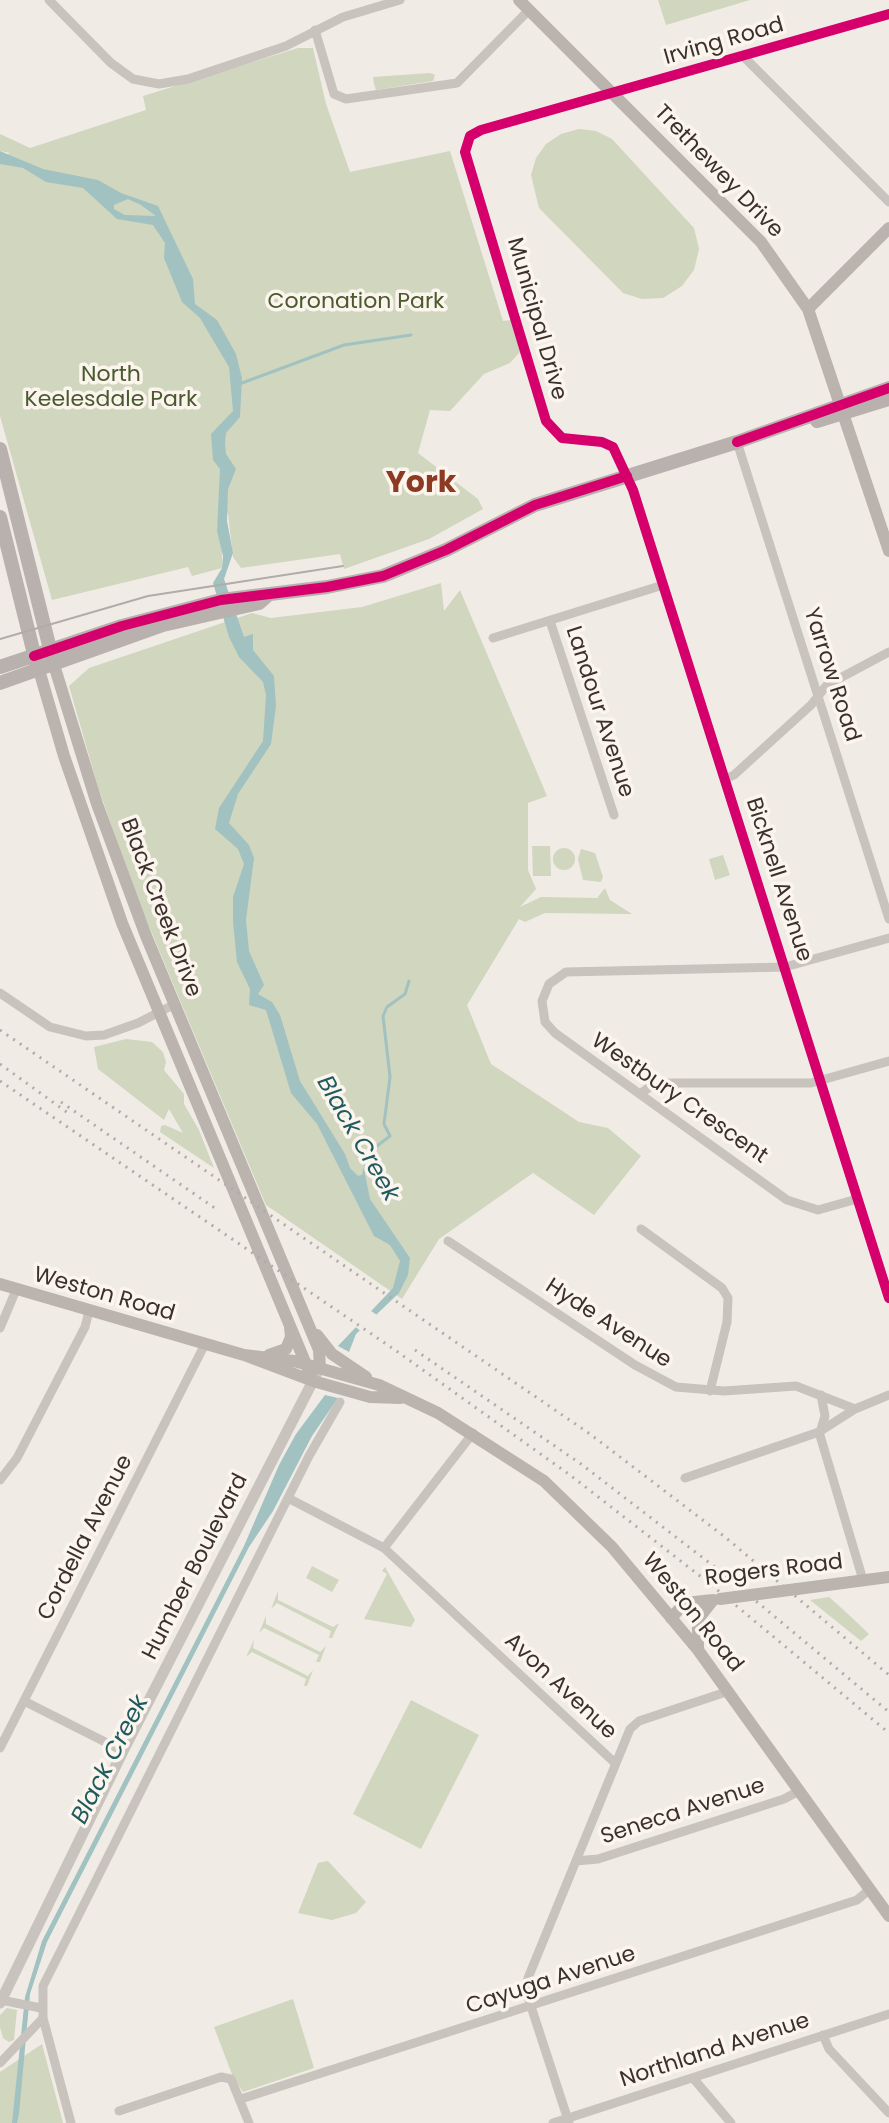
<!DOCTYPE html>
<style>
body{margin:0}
canvas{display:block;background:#f0ebe5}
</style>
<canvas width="889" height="2123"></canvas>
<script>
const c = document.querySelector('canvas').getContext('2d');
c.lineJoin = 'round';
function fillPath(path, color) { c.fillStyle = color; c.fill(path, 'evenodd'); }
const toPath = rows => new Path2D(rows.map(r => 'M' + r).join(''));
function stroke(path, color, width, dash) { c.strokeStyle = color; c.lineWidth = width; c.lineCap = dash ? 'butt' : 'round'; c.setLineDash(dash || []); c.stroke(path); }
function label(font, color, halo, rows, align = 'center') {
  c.font = font + ' Poppins,sans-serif'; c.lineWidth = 7; c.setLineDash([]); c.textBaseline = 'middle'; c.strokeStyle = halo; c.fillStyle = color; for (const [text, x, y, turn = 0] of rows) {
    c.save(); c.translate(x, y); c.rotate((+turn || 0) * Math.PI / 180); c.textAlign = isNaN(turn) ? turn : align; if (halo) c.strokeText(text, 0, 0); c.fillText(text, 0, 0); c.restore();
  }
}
fillPath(toPath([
 [658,0,750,0,666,25],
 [298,48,313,48,326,104,350,172,450,151,503,321,511,320,520,352,510,363,484,374,450,411,430,410,418,453,478,499,483,509,429,539,344,569,340,554,241,568,233,557,228,514,219,508,217,531,222,544,222,568,192,576,188,567,52,600,0,416,0,157,10,153,0,151,0,134,30,148,146,110,143,96],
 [430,73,435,75,433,81,376,90,374,84,373,77],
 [579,129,596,131,612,139,694,228,699,249,694,270,682,286,663,298,642,299,623,293,539,208,531,175,536,158,546,144,561,134],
 [441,583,444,611,460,590,547,796,528,803,528,870,536,889,520,907,541,897,597,898,605,888,610,900,632,914,545,913,525,922,519,919,467,1005,491,1064,579,1122,608,1128,641,1156,594,1215,533,1173,439,1239,402,1299,266,1205,135,893,98,787,69,686,89,668,252,613,271,618,362,607],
 [532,846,550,846,551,876,533,876],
 '553 859a11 11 0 1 1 22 0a11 11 0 1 1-22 0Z',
 [581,849,595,853,603,877,601,882,583,880,578,859],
 [723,855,730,875,715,880,709,859],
 [126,1039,152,1042,163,1052,166,1062,164,1070,184,1094,184,1104,199,1130,214,1168,160,1132,161,1126,165,1125,183,1133,169,1109,164,1120,98,1069,94,1047],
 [312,1566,339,1580,332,1592,306,1578],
 [385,1567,415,1620,411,1627,364,1619,387,1574,382,1571],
 [278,1591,278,1600,333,1627,339,1623,332,1638,329,1638,331,1631,277,1603,271,1609],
 [829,1597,848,1614,869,1634,861,1641,810,1600],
 [266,1616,266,1624,320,1652,326,1646,320,1662,316,1662,319,1655,264,1628,259,1633],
 [254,1640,253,1648,308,1676,313,1670,307,1686,304,1686,306,1679,252,1652,246,1657],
 [411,1700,479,1735,421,1849,353,1814],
 [328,1861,366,1902,356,1913,332,1920,298,1913,318,1863],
 [293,1999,314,2068,243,2092,233,2077,214,2027],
 [7,2008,17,2010,14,2040,9,2042,3,2038,0,2027,0,2015],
 [42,2044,63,2123,0,2123,0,2072]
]), '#d1d6bf');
fillPath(toPath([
 [0,151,43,169,98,180,121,193,158,206,193,279,195,304,217,320,236,354,242,378,240,417,226,433,225,443,226,454,236,469,228,489,227,521,233,553,224,579,244,637,253,634,253,650,274,676,276,706,271,744,238,794,229,823,249,845,254,858,246,920,249,951,264,985,258,994,272,1002,280,1015,300,1081,345,1154,350,1168,358,1176,365,1174,370,1199,410,1258,408,1275,399,1293,356,1334,349,1352,338,1346,393,1288,400,1261,390,1245,374,1236,317,1124,291,1093,266,1010,249,1005,250,989,237,962,233,922,233,897,244,864,238,849,215,829,219,808,263,741,266,695,263,682,239,657,229,637,213,583,222,568,223,556,217,531,220,469,213,460,211,434,233,411,229,367,200,318,182,302,164,258,165,243,153,225,117,219,83,188,46,182,23,168,0,164],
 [128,199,141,205,156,216,125,215,114,209,114,205],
 [325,1395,338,1398,312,1436,273,1511,249,1547,47,1942,30,1994,19,2114,17,2123,12,2123,25,1997,42,1941,244,1546,279,1465,296,1434]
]), '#a1c2c1');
fillPath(toPath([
 [368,1309,380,1317,363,1333,352,1324]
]), '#f0ebe5');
stroke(toPath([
 [242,383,344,345,411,335],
 [363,1177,369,1152,390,1136,384,1124,390,1077,383,1016,387,1007,405,994,409,981]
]), '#a1c2c1', 3);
stroke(toPath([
 [49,0,111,63,133,79,159,84,188,79,286,46,343,17,400,0],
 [889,14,481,130,470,136,465,152,546,421,562,438,602,442,613,447,633,490,889,1298],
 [315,30,334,94,346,99,457,83,529,10],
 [744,57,889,202],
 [737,442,889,919],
 [550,621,614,815],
 [493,638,663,585],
 [725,779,734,775,811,705,827,685,889,652],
 [0,993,50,1027,86,1036,104,1035,138,1023,173,1005],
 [640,1094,655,1083,811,1083,889,1061],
 [857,1199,818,1210,787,1200,555,1033,545,1022,542,1001,549,984,566,972,785,967,889,938],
 [641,1229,722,1288,728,1298,727,1322,710,1391],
 [448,1241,635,1365,676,1387,724,1391,796,1386,855,1409],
 [0,1328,16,1290],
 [821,1395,825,1416,821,1429],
 [819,1432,863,1580],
 [685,1478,819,1432,855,1409,889,1395],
 [0,1480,17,1458,85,1327,89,1311],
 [288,1498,384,1548,615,1763],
 [384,1548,473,1433],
 [24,1701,123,1751],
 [0,1748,205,1344],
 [576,1861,598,1859,784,1799,799,1791],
 [1,2000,41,2008],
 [823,2035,829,2049,889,2113],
 [0,2063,43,2018],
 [693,2078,731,2123],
 [241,2099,857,1900,869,1890],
 [119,2111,221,2077,231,2079,249,2123],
 [71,2123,43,2018,43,1986,309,1456,340,1402],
 [553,2123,889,2014],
 [569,2123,526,1991,528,1978,630,1729,639,1721,729,1691]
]), '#c9c3be', 9);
stroke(toPath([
 [0,2003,123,1751,316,1375]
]), '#c9c3be', 11);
stroke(toPath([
 [519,0,761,242,808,309,889,551],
 [808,309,889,228],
 [54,665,97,804,146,936,319,1350,320,1368],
 [39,670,64,756,122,923,313,1381],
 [0,1284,244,1355,313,1381,370,1397,400,1398],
 [317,1335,332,1354,366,1377],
 [244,1355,294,1361,379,1385,438,1413,544,1481,612,1547,698,1650,889,1916],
 [269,1355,286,1349,291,1337,290,1327],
 [797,1589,889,1577],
 [671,1618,685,1603,713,1600],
 [698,1650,698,1619,713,1600]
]), '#bab3ae', 12);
stroke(toPath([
 [817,421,889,399],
 [0,449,52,657],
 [0,517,36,662],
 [0,667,122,626,221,600,327,587,383,576,446,550,535,505,737,442,889,388],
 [0,683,163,625,259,603,268,595]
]), '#b8b1ad', 14);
stroke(toPath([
 [0,639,148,596,343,566]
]), '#b1aca8', 2);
stroke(toPath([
 [0,1030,590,1434,725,1537,889,1675],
 [0,1064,68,1113],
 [0,1081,395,1350,570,1475,709,1583,889,1733],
 [61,1102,219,1211],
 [415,1350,581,1464,720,1571,889,1712]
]), '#b1aca8', 3, [2, 6]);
stroke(toPath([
 [720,1599,797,1589]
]), '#bab3ae', 12);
stroke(toPath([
 [889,14,481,130,470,136,465,152,546,421,562,438,602,442,613,447,633,490,889,1298],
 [737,442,889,388],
 [34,656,122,626,221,600,327,587,383,576,446,550,535,505,627,476]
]), '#d6006c', 10);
label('22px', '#3b302b', '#fbf5ee', [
 ["Irving Road",724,42,-16],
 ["Trethewey Drive",718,172,46],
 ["Municipal Drive",536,319,74],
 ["Yarrow Road",831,675,72],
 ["Landour Avenue",599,712,72],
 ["Bicknell Avenue",778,880,72],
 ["Black Creek Drive",160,908,69],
 ["Westbury Crescent",679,1099,35],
 ["Weston Road",104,1295,16],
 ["Hyde Avenue",608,1324,33],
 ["Cordella Avenue",86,1538,-63],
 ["Humber Boulevard",196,1567,-63],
 ["Rogers Road",774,1571,-7],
 ["Weston Road",692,1613,51],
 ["Avon Avenue",560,1687,43],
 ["Seneca Avenue",683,1812,-18],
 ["Cayuga Avenue",551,1981,-18],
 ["Northland Avenue",715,2051,-18]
]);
label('22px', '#4a5a2e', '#fbf5ee', [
 ["Coronation Park",356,302],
 ["North",111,375],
 ["Keelesdale Park",111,400]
]);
label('italic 24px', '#1f5a5e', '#fbf5ee', [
 ["Black Creek",357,1139,60],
 ["Black Creek",111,1760,-63]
]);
label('bold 30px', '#8c3b22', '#fbf5ee', [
 ["York",421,484]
]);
</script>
